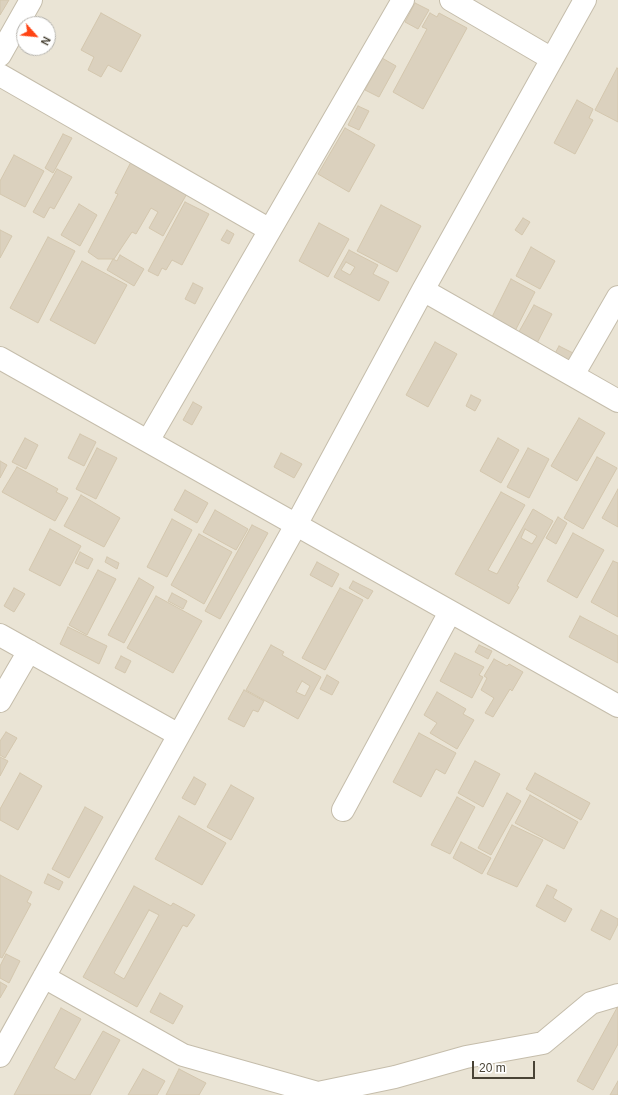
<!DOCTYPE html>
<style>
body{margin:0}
#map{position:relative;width:618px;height:1095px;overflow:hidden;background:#f5f2e7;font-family:Arial,sans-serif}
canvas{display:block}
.north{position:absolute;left:16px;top:16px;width:40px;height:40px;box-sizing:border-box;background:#fff;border:1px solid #b6b4ae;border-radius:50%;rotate:117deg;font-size:11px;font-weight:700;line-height:16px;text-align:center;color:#494335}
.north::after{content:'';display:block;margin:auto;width:14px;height:18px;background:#ff4414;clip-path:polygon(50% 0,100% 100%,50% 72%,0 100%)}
.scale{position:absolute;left:472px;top:1061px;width:63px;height:18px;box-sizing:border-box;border:2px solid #494335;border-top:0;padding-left:5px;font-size:12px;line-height:14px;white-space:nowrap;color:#494335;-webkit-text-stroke:3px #fff;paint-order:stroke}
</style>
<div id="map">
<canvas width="618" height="1095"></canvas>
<div class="north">N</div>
<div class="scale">20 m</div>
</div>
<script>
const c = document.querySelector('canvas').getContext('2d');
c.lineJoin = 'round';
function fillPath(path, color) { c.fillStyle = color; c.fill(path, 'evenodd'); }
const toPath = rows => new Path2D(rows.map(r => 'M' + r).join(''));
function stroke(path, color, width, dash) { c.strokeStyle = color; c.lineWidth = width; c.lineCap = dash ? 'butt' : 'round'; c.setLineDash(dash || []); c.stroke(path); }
fillPath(toPath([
 [0,0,618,0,618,1095,0,1095],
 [24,24,48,24,48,48,24,48]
]), '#eae4d5');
const building = toPath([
 [0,0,9,0,0,15,0,0],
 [415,3,429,10,418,29,405,22,415,3],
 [101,13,141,35,121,72,108,65,101,77,88,70,94,57,81,50,101,13],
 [430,13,437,17,439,13,467,28,423,109,393,92,427,29,422,27,430,13],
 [382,58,396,66,379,97,365,90,382,58],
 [617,68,618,69,618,122,595,110,617,68],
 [577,100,593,109,589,118,593,120,575,154,554,143,577,100],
 [358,106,369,111,359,130,348,125,358,106],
 [345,128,375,145,349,192,318,174,345,128],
 [63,134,72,138,53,173,45,168,63,134],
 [14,155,44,171,25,207,0,194,0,181,14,155],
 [132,160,189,190,163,236,149,228,158,212,151,208,136,234,132,232,114,259,98,259,88,252,118,194,115,193,132,160],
 [57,169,72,177,54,209,50,207,44,218,33,212,57,169],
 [185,202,209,214,182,265,172,260,166,270,162,268,158,276,148,271,185,202],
 [79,204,97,215,80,246,61,235,79,204],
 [381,205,421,226,397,272,357,251,381,205],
 [523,218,530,222,522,235,515,230,523,218],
 [319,223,349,239,328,277,299,261,319,223],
 [0,230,12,236,0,258,0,230],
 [227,230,234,234,229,244,221,240,227,230],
 [48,237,75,251,38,323,10,308,48,237],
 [531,247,555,261,540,289,516,276,531,247],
 [349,250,378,265,373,274,389,282,379,301,334,277,349,250],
 [346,262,355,267,350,275,341,270,346,262],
 [120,255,144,269,134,286,107,270,113,259,117,261,120,255],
 [82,261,127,285,95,344,50,320,82,261],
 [511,279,535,292,513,335,489,323,511,279],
 [193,283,203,288,195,304,185,299,193,283],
 [534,305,552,314,535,347,516,337,534,305],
 [435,342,457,354,428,407,406,395,435,342],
 [559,346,577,355,572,366,553,357,559,346],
 [471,395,481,400,475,411,466,406,471,395],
 [193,402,202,407,192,425,183,420,193,402],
 [579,418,605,433,577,481,551,466,579,418],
 [80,434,96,442,84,466,68,458,80,434],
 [25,438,38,445,26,469,12,462,25,438],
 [498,438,519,450,501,483,480,471,498,438],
 [97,448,117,458,96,499,76,489,97,448],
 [528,448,549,459,529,498,507,487,528,448],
 [281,453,302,464,294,478,274,467,281,453],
 [597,457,617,468,583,529,564,518,597,457],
 [0,461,7,465,0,478,0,461],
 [17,467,58,489,56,492,68,498,55,521,2,492,17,467],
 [618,489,618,527,602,518,618,489],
 [185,490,208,503,197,523,174,510,185,490],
 [501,492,525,505,488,570,497,574,533,509,553,521,517,586,519,587,509,604,455,574,501,492],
 [525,529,537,536,532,544,521,538,525,529],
 [81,495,120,518,104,547,64,526,81,495],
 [215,510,248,529,236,550,203,532,215,510],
 [558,517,567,523,556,544,546,538,558,517],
 [172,519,192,530,167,577,147,567,172,519],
 [252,525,268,533,220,619,205,611,252,525],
 [50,529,81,546,60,586,29,570,50,529],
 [573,533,604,550,577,598,547,581,573,533],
 [199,534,232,552,204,604,171,585,199,534],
 [80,552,93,559,88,569,75,563,80,552],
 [107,557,119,563,117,569,105,562,107,557],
 [613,561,618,563,618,617,591,602,613,561],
 [317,562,339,574,332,587,310,575,317,562],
 [98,570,116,579,87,635,69,625,98,570],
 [139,578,154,587,124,643,108,635,139,578],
 [353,581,373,591,368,599,349,588,353,581],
 [14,588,25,594,14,612,4,606,14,588],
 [340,588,363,600,325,670,302,658,340,588],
 [172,593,187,601,183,609,168,601,172,593],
 [156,596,202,621,173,673,127,648,156,596],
 [580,616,618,636,618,663,569,637,580,616],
 [68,627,107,646,99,664,60,644,68,627],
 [271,645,284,652,282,655,321,677,298,719,246,690,271,645],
 [302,681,310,686,305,696,296,692,302,681],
 [479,645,492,651,488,659,475,652,479,645],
 [455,653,484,667,479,675,483,677,472,698,440,681,455,653],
 [121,656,131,661,125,673,115,668,121,656],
 [494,659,507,666,509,664,523,672,512,691,510,689,493,717,485,713,494,698,481,690,487,678,484,676,494,659],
 [327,675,339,682,332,695,320,689,327,675],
 [244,690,264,701,258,712,253,710,244,727,228,719,244,690],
 [437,692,466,709,463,714,474,720,457,749,430,733,437,723,424,715,437,692],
 [6,732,17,738,5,758,0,755,0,741,6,732],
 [419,733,456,753,445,774,436,769,421,797,393,782,419,733],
 [0,757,8,761,0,776,0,757],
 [475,761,500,774,483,807,458,793,475,761],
 [20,773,42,786,18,830,0,820,0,809,20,773],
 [535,773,590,803,581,820,526,789,535,773],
 [194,777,206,784,195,805,182,798,194,777],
 [231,785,254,798,231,840,207,827,231,785],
 [507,793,521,801,491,855,478,848,507,793],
 [530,795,578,822,564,849,515,823,530,795],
 [457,797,475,807,450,854,431,845,457,797],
 [85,807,103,817,69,878,52,869,85,807],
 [179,816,226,843,202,885,155,859,179,816],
 [512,825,543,840,517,887,487,874,512,825],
 [461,842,491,858,482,874,453,858,461,842],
 [48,874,63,882,59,890,44,883,48,874],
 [0,875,32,892,27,902,31,904,2,958,0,957,0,875],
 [547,885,557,890,553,898,572,909,565,922,536,906,547,885],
 [134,886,171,906,173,903,195,915,187,927,183,925,137,1007,83,977,134,886],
 [149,910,159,915,124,979,114,973,149,910],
 [601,910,618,919,618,924,610,940,591,930,601,910],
 [6,954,20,961,9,983,0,978,0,966,6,954],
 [0,982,7,986,0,998,0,982],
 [160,993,183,1006,173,1024,150,1012,160,993],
 [618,1006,618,1044,593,1090,577,1081,618,1006],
 [61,1008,81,1019,54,1068,75,1080,103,1031,120,1040,90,1095,14,1095,61,1008],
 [143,1069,165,1081,157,1095,128,1095,143,1069],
 [179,1069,206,1083,199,1095,166,1095,179,1069],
 [618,1081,618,1095,610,1095,618,1081]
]);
fillPath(building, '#dbd1be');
stroke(building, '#d4c7ae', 1);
const minor = toPath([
 [451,0,552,59],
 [0,55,31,0],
 [0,75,270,230],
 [423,290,618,401],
 [0,358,618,706],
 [573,375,618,297],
 [148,441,403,0],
 [0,635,179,735],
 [0,701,29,651],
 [343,810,450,612],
 [44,977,183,1055,318,1093,395,1077,466,1057,543,1043,591,1003,618,995],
 [0,1056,296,525,423,290,585,0]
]);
stroke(minor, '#c5bdab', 24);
stroke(minor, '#fff', 22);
</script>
